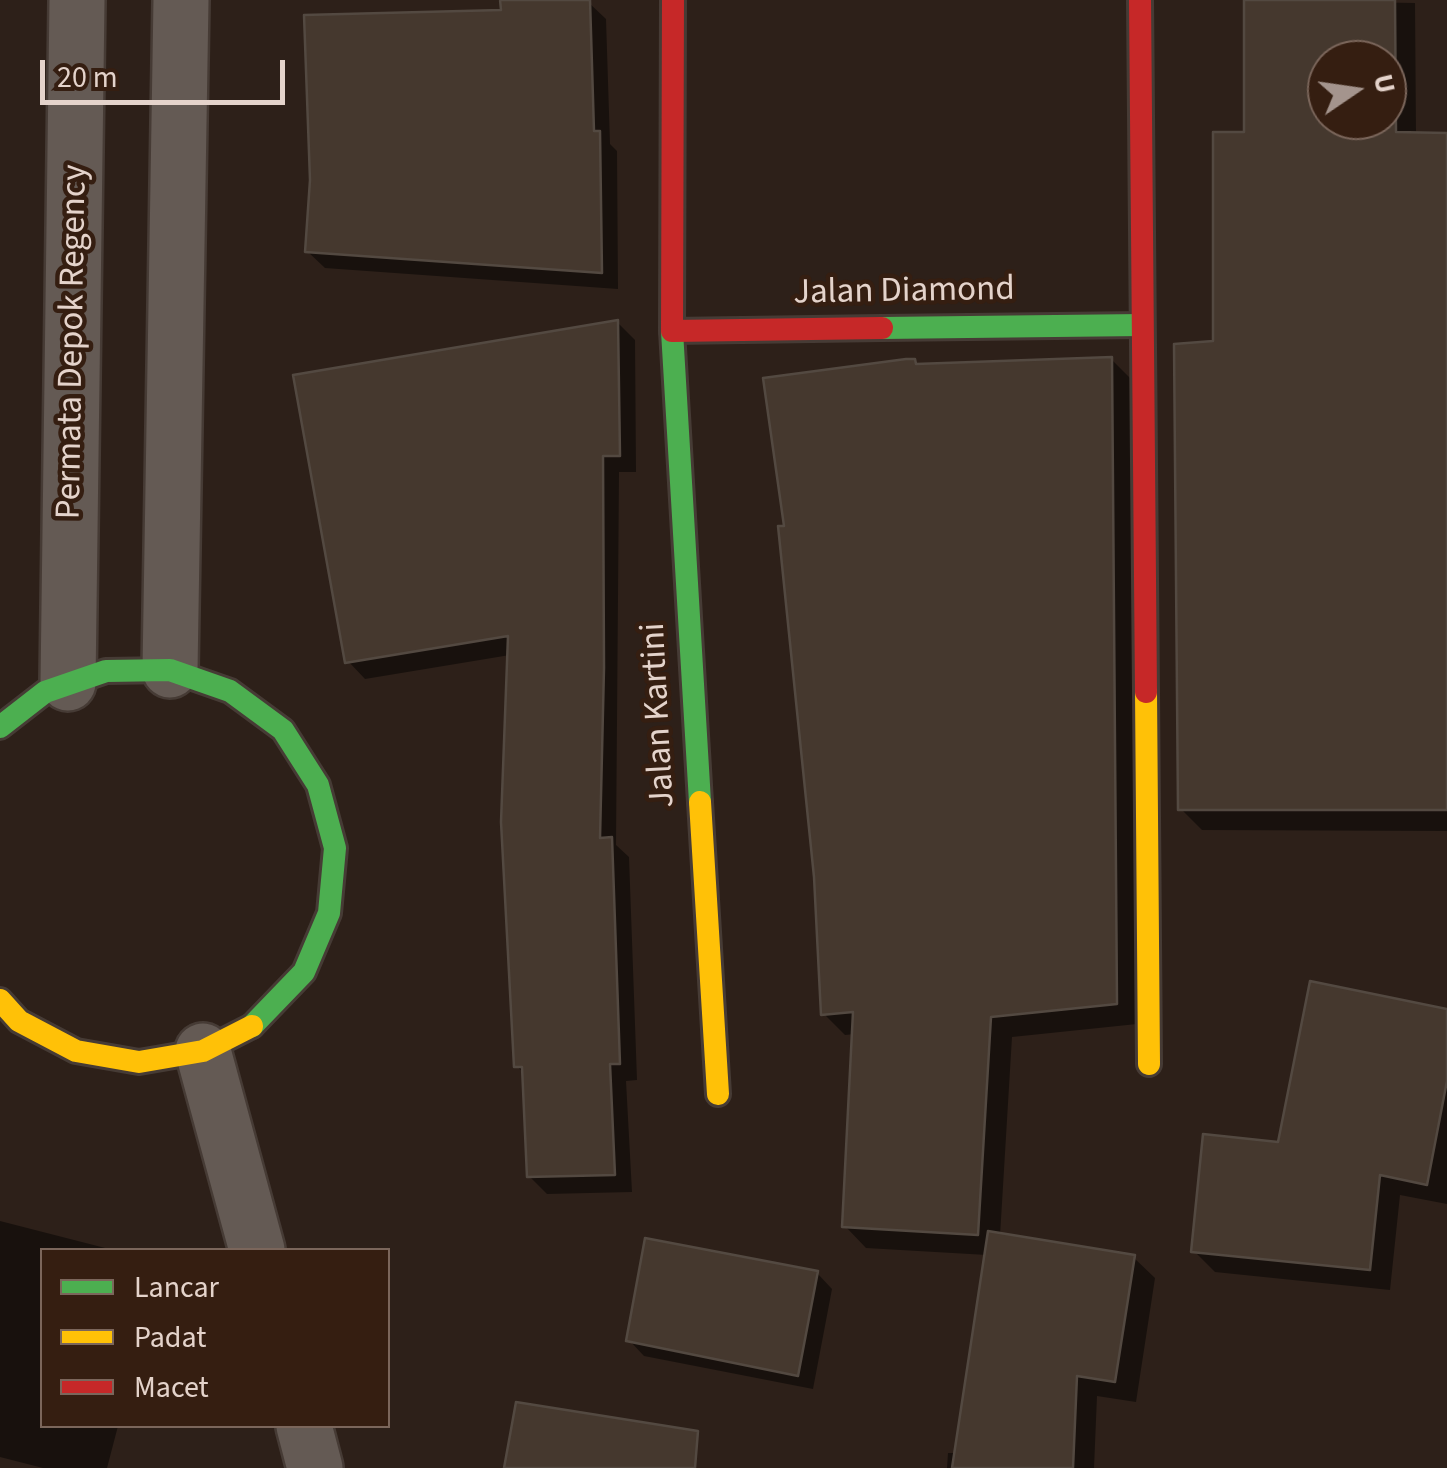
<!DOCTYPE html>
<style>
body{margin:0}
#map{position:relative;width:1447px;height:1468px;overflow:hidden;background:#2d2019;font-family:"Source Sans 3",sans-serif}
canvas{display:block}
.legend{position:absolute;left:40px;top:1248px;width:350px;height:180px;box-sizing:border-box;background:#351e11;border:2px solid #7b665b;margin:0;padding:12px 18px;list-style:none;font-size:30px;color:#e4d3cb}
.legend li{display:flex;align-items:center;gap:20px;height:50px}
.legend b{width:50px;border:2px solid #7b665b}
.north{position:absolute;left:1307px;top:40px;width:100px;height:100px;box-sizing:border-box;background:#351e11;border:2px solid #7b665b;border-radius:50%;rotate:77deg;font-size:28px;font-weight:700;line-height:40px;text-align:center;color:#e4d3cb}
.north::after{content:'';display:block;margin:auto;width:35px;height:45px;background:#a4948d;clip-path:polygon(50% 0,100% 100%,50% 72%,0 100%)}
.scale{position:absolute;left:40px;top:60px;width:245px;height:45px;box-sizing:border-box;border:5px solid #e4d3cb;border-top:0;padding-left:12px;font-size:30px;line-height:35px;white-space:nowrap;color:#e4d3cb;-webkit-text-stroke:8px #351e11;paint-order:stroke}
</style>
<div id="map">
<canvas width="1447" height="1468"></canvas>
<ul class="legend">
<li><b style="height:12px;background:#4caf50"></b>Lancar</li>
<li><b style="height:12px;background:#ffc107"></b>Padat</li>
<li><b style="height:12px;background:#c62828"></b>Macet</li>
</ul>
<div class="north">U</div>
<div class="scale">20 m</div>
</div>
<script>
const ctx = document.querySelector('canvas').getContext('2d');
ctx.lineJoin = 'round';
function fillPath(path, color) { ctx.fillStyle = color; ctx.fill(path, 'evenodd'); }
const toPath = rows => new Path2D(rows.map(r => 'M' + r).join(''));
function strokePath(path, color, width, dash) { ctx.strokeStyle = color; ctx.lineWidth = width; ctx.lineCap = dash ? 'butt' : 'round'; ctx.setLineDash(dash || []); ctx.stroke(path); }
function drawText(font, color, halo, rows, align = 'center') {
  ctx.font = font + ' "Source Sans 3",sans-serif'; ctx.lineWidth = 9; ctx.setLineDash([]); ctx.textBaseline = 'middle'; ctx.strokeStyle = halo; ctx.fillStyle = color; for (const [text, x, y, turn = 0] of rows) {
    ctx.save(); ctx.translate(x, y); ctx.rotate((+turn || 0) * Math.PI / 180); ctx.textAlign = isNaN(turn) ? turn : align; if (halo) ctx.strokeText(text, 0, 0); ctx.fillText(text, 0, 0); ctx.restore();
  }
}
fillPath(toPath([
 [1246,0,1415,3,1416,135,1447,135,1447,831,1202,830,1181,809,1215,343,1246,134],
 [1327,60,1387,60,1387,120,1327,120],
 [588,2,606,19,610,144,617,151,618,289,325,268,307,251,503,12],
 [618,323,635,340,636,472,619,472,616,845,629,857,637,1080,626,1081,632,1192,547,1194,529,1176,524,1074,517,1066,510,655,365,679,348,661],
 [1111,359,1132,380,1137,1024,1012,1037,1000,1236,1133,1257,1155,1278,1136,1402,1097,1396,1094,1468,947,1468,948,1453,957,1453,987,1255,866,1248,845,1226,855,1034,845,1035,824,1014,786,528,914,362,919,367],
 [1447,1012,1447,1204,1400,1195,1390,1290,1215,1272,1194,1251,1280,1145],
 [0,1221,113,1250,42,1250,42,1426,118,1426,107,1468,43,1468,0,1457],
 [817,1273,832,1289,813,1389,644,1356,629,1340]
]), '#0007');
const building = toPath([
 [500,0,590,0,594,131,600,131,602,273,305,252,310,180,304,15,501,10,500,0],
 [1244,0,1395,0,1396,132,1447,133,1447,810,1178,810,1174,344,1213,341,1213,132,1244,132,1244,0],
 [1327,60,1387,60,1387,120,1327,120,1327,60],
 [618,320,620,456,603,456,604,668,600,838,612,837,620,1064,610,1064,615,1175,527,1177,522,1067,514,1067,501,822,508,636,345,663,293,375,618,320],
 [1112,357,1117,1004,991,1017,978,1235,842,1227,853,1012,821,1015,814,877,778,526,784,526,763,378,906,359,915,359,916,364,1112,357],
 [1310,981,1447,1009,1447,1081,1427,1185,1380,1175,1370,1270,1191,1252,1203,1134,1278,1142,1310,981],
 [988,1231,1135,1255,1115,1382,1077,1376,1073,1468,952,1468,988,1231],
 [645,1238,818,1271,798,1376,626,1341,645,1238],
 [516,1402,698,1431,695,1468,504,1468,516,1402]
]);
fillPath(building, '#45382e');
strokePath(building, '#534941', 2.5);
const street = toPath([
 [170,670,181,0],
 [68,683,77,0],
 [203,1051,257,1250],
 [304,1426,315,1468]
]);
const fast = toPath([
 [882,328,1142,325],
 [672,331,700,802],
 [0,727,45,692,106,671,170,670,230,691,283,730,318,785,335,848,329,913,304,972,252,1026]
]);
const slow = toPath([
 [1146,692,1149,1064],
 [700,802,718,1094],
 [0,1000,19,1021,76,1051,139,1062,203,1051,252,1026]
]);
const jam = toPath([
 [673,0,672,331,882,328],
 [1140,0,1146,692]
]);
strokePath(street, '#463b35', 60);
strokePath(fast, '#463b35', 28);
strokePath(slow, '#463b35', 28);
strokePath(jam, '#463b35', 28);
strokePath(street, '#645a54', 55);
strokePath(fast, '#4caf50', 22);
strokePath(slow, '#ffc107', 22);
strokePath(jam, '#c62828', 22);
drawText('35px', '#e4d3cb', '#351e11', [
 ["Jalan Diamond",904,293,-1],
 ["Permata Depok Regency",74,342,-89],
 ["Jalan Kartini",660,715,-93]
]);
</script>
